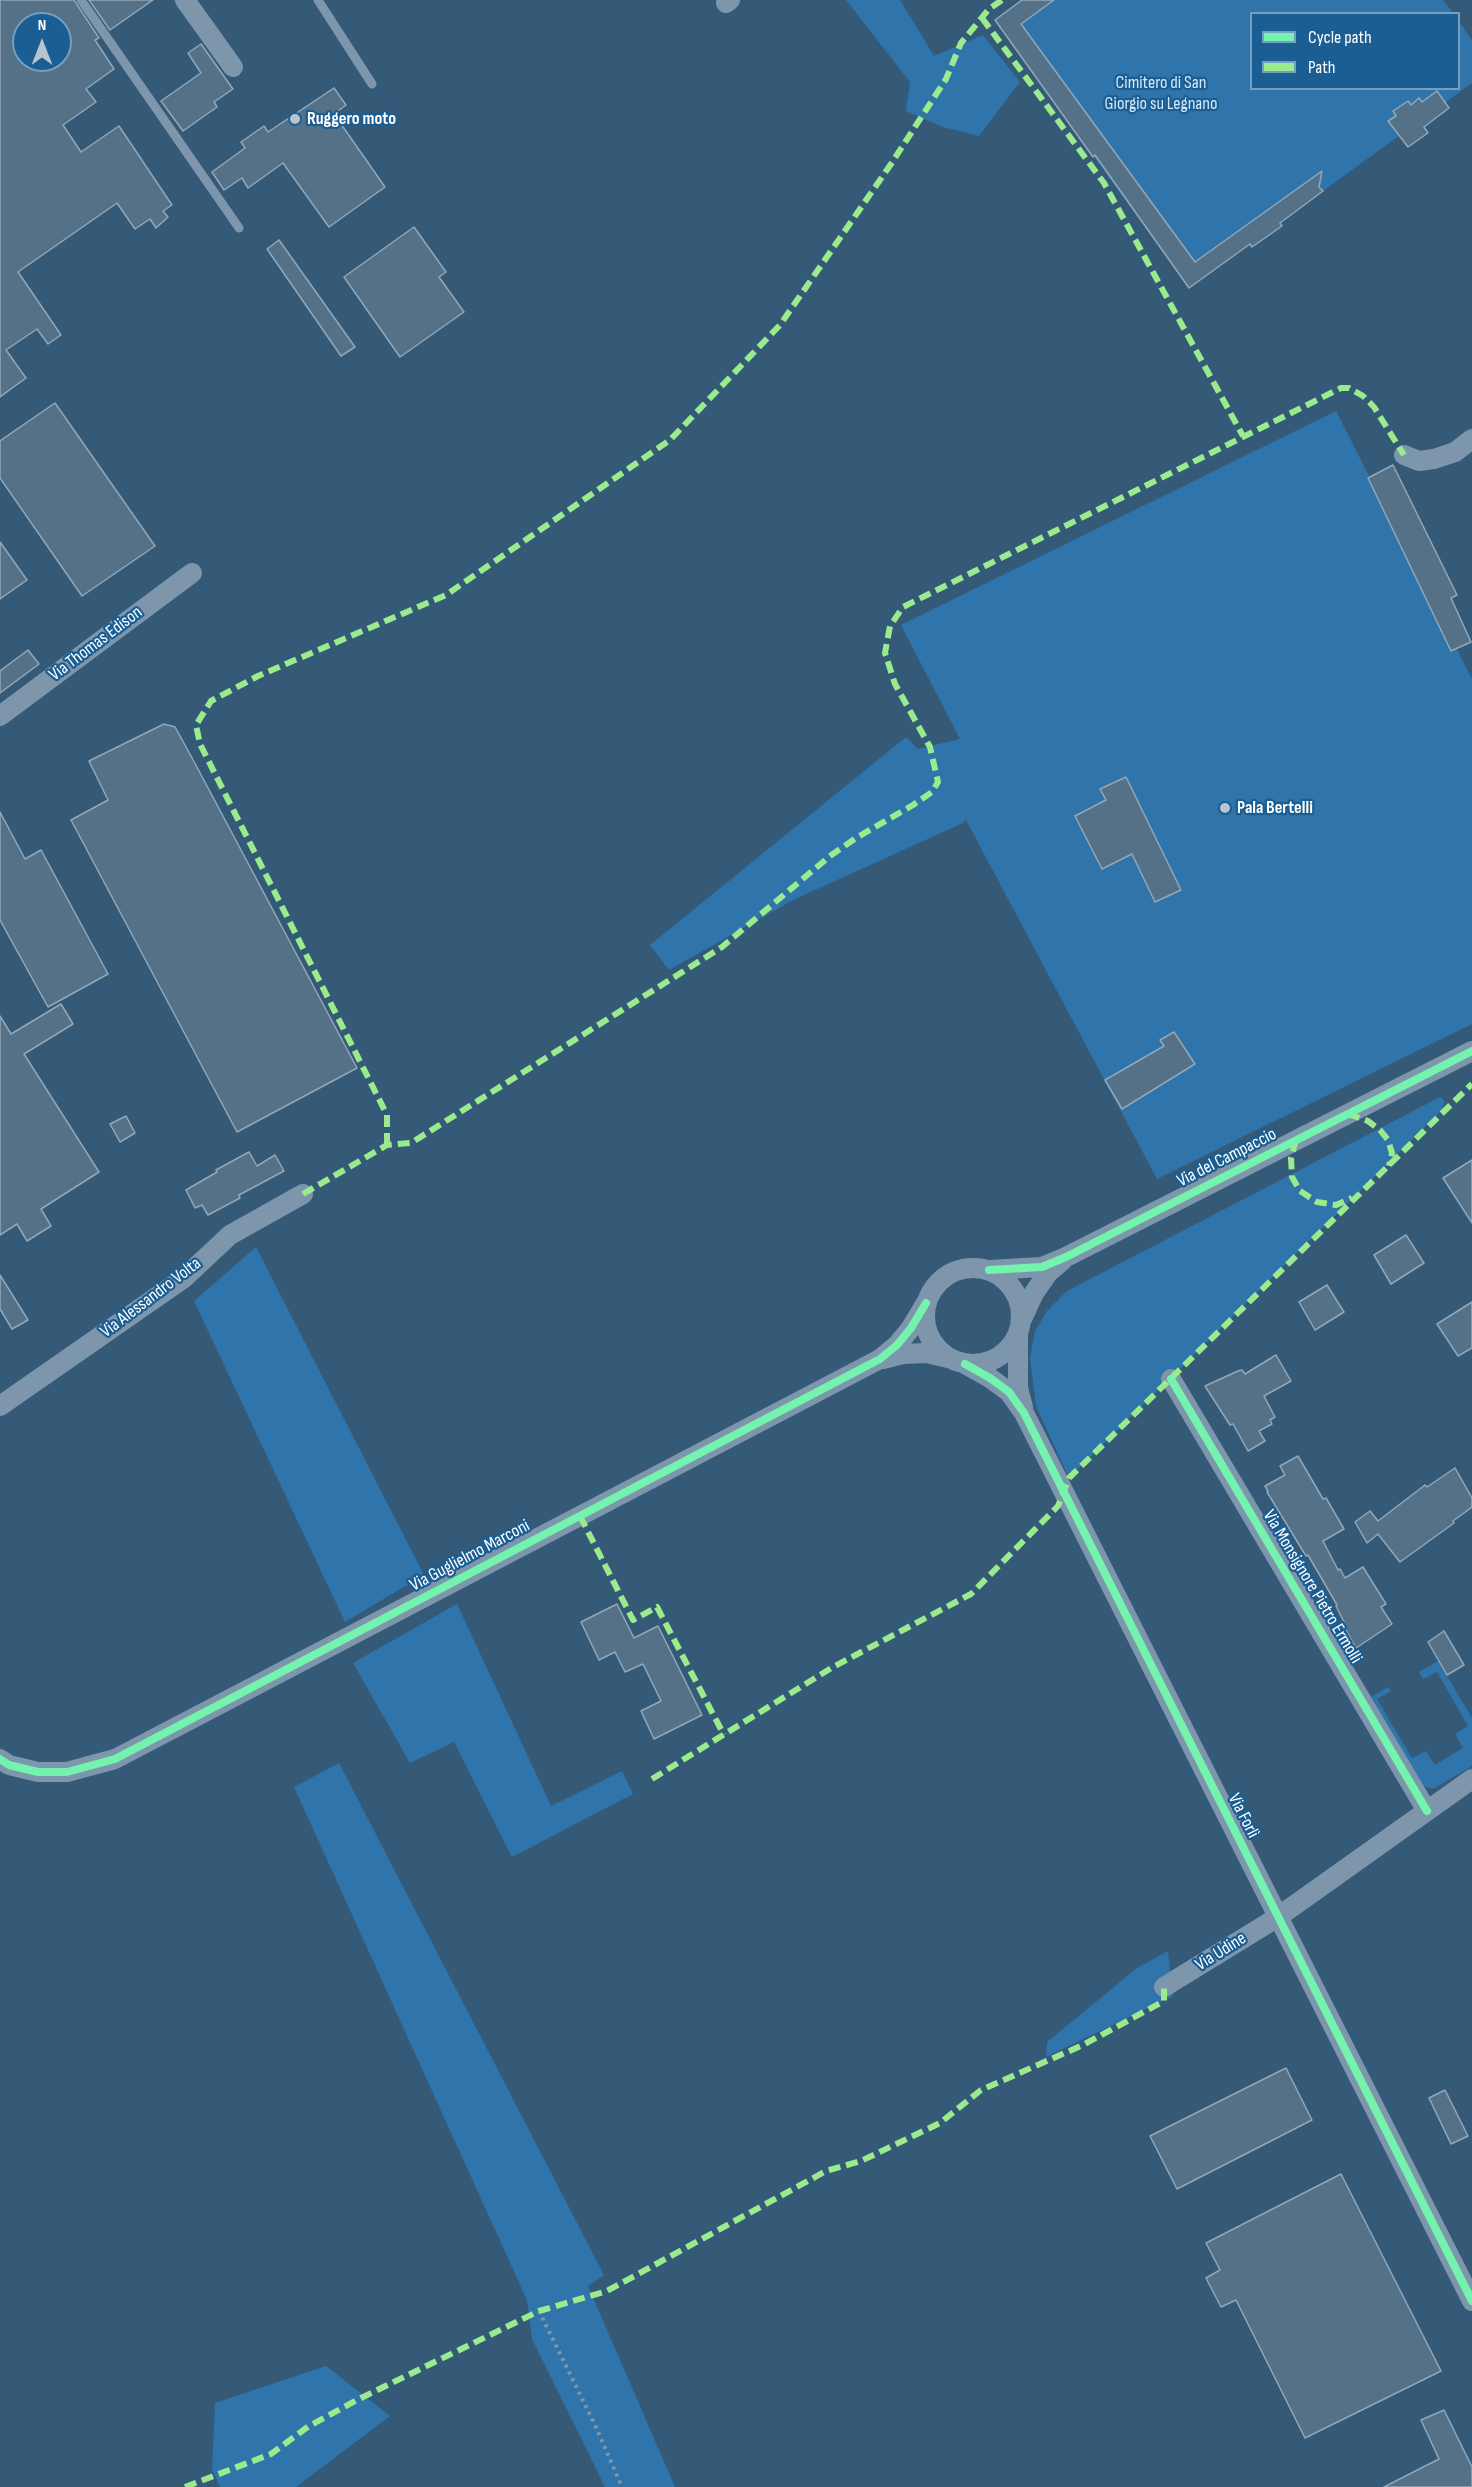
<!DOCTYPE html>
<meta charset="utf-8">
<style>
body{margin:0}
#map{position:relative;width:1472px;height:2487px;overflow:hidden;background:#355a78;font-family:"Sofia Sans Condensed",sans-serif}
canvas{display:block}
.legend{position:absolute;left:1250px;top:12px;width:210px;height:78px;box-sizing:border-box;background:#1a5e93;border:2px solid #769ebe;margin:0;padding:8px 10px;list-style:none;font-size:18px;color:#fff}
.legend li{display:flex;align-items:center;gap:12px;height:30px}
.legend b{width:30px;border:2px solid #769ebe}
.north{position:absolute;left:12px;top:12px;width:60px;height:60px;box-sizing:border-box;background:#1a5e93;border:2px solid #769ebe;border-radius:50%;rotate:0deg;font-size:16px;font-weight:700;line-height:24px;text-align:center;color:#fff}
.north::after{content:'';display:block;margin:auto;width:21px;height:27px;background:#b8c5d0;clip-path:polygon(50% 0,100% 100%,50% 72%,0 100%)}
</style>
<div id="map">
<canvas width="1472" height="2487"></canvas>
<ul class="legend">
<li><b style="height:8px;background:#73f3ae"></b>Cycle path</li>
<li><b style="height:8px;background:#9bea8d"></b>Path</li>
</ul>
<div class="north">N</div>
</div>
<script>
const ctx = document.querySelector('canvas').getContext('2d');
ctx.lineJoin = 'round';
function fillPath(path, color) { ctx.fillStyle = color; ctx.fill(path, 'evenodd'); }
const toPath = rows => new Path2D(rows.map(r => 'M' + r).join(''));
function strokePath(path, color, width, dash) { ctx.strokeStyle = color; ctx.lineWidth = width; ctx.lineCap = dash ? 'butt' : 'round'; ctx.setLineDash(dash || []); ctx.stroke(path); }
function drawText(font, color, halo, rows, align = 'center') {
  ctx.font = font + ' "Sofia Sans Condensed",sans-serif'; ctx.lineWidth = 4.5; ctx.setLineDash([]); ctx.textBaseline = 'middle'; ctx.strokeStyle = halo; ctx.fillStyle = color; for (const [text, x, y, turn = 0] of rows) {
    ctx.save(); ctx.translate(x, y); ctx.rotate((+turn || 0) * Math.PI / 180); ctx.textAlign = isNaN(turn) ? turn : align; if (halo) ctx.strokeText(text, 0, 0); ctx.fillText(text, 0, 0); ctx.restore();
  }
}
fillPath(toPath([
 [846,0,900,0,934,56,983,35,1020,82,979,136,943,127,906,111,910,82],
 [1022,0,1443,0,1453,13,1252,14,1252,88,1458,88,1459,21,1472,40,1472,83,1189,288,995,20],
 [1336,411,1472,679,1472,1024,1157,1179,966,820,971,814,963,823,793,900,669,970,650,945,906,737,918,749,960,739,901,625],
 [1440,1097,1444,1100,1443,1109,1069,1478,1036,1406,1030,1358,1035,1331,1047,1311,1067,1291],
 [256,1247,424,1575,345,1622,194,1301],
 [457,1604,551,1806,622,1771,633,1794,512,1857,454,1742,410,1763,353,1663],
 [1438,1661,1472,1718,1472,1766,1433,1789,1423,1786,1371,1697,1388,1687,1391,1691,1377,1699,1412,1758,1426,1751,1435,1765,1463,1748,1455,1734,1468,1726,1437,1672,1423,1679,1419,1672],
 [339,1763,604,2275,588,2286,675,2487,605,2487,532,2339,527,2300,294,1787],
 [1168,1951,1173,1996,1046,2057,1047,2042,1137,1968],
 [326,2366,390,2416,296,2487,220,2487,212,2470,215,2403]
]), '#2f74aa');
const building = toPath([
 [0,0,74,0,99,38,95,40,114,69,86,89,96,102,63,125,81,152,119,126,172,205,163,211,168,217,156,228,150,219,135,229,117,203,18,272,61,335,48,344,37,329,6,350,26,378,0,397,0,0],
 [24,24,60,24,60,60,24,60,24,24],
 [89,0,153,0,110,30,89,0],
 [1022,0,1054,0,1021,24,1195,262,1322,171,1319,187,1323,191,1280,223,1282,226,1252,247,1250,244,1189,288,1095,155,1093,157,995,20,1022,0],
 [201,44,233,89,214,102,217,107,183,131,161,101,201,73,188,53,201,44],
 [334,88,346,105,334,114,385,187,329,227,283,163,248,188,242,178,224,190,212,172,245,148,241,142,264,126,268,132,334,88],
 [1437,91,1449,108,1424,127,1428,133,1408,147,1388,121,1396,116,1393,111,1408,101,1411,105,1419,98,1422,102,1437,91],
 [414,227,446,272,439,277,464,312,400,357,344,277,414,227],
 [279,240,355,347,341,356,267,249,279,240],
 [55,403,155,546,82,596,0,478,0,441,55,403],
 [1393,465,1457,595,1451,598,1471,642,1451,651,1368,478,1393,465],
 [0,542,27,580,0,599,0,542],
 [28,650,39,664,0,693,0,671,28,650],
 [164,724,175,727,191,756,357,1068,237,1132,71,820,108,800,89,761,164,724],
 [1126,777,1181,890,1155,902,1132,854,1102,869,1075,816,1106,800,1100,789,1126,777],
 [0,812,25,859,41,850,108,974,48,1007,0,920,0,812],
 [61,1004,73,1024,24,1054,99,1172,41,1209,51,1226,27,1241,17,1224,0,1235,0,1016,11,1034,61,1004],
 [1174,1032,1195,1064,1122,1109,1105,1080,1164,1046,1160,1040,1174,1032],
 [126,1116,135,1133,120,1142,110,1124,126,1116],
 [249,1152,257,1166,275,1155,284,1171,239,1195,240,1198,208,1215,202,1205,195,1208,186,1190,217,1172,216,1170,249,1152],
 [1472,1160,1472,1223,1443,1178,1472,1160],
 [1406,1235,1424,1263,1391,1284,1374,1255,1406,1235],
 [0,1275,28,1320,12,1329,0,1309,0,1275],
 [1327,1285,1344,1312,1315,1330,1299,1302,1327,1285],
 [1472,1302,1472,1348,1458,1356,1437,1324,1472,1302],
 [1276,1355,1291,1381,1264,1396,1275,1417,1270,1420,1272,1424,1259,1431,1265,1441,1248,1451,1233,1424,1230,1425,1205,1386,1238,1371,1242,1370,1245,1374,1276,1355],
 [1298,1456,1323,1499,1326,1498,1344,1529,1323,1541,1338,1570,1340,1569,1345,1578,1363,1567,1386,1604,1381,1607,1392,1624,1356,1648,1342,1623,1344,1622,1336,1606,1337,1605,1308,1555,1306,1556,1267,1492,1268,1491,1265,1486,1285,1475,1280,1466,1298,1456],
 [1455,1468,1472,1498,1472,1507,1453,1521,1454,1523,1400,1562,1378,1534,1367,1543,1355,1522,1370,1511,1378,1521,1425,1485,1427,1487,1455,1468],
 [617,1604,634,1638,658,1626,702,1715,654,1739,641,1711,661,1701,643,1664,625,1672,615,1652,599,1660,581,1622,617,1604],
 [1444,1631,1464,1665,1447,1675,1428,1642,1444,1631],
 [1286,2068,1312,2120,1177,2189,1150,2136,1286,2068],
 [1445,2090,1468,2136,1451,2144,1429,2098,1445,2090],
 [1341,2174,1441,2371,1305,2438,1236,2300,1221,2307,1206,2278,1220,2270,1206,2243,1341,2174],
 [1444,2410,1472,2467,1472,2487,1384,2487,1439,2459,1421,2420,1444,2410]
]);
fillPath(building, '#547188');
strokePath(building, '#92a8b9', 1.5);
strokePath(toPath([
 [539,2311,595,2425,622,2487]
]), '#7e96ab', 4, [3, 4.5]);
strokePath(toPath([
 [81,0,239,228],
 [318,0,372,84]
]), '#7e96ab', 9);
strokePath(toPath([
 [185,0,233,67],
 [726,3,730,0],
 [1404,455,1419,461,1434,459,1455,452,1472,439],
 [0,716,192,573],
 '925 1316a48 48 0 1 1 96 0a48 48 0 1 1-96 0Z',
 [989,1270,1042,1267,1066,1257,1472,1051],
 [1022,1319,1034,1293,1048,1273,1062,1261],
 [1018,1336,1018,1388,1023,1407],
 [883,1359,903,1354,927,1353,948,1358],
 [965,1364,990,1378,1009,1392,1024,1413,1472,2301],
 [1171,1379,1427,1811],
 [0,1406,184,1278,230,1235,303,1194],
 [0,1759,9,1765,38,1772,67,1772,115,1759,880,1359,897,1345,911,1328,926,1303],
 [1164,1987,1278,1917,1472,1779]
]), '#7e96ab', 20);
strokePath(toPath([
 [982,18,1104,183,1243,436],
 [1348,1114,1368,1121,1380,1130,1388,1140,1392,1153,1389,1166],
 [1296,1140,1291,1158,1292,1177,1300,1191,1317,1202,1336,1205,1352,1198],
 [387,1145,387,1115,200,744,196,725,211,701,258,676,446,595,670,440,780,325,891,164,946,79,961,43,989,9,1002,0],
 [303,1194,387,1145,411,1143,722,947,830,856,856,838,913,805,932,792,938,782,930,747,895,684,885,653,890,626,903,607,1341,388,1349,388,1363,396,1374,407,1404,455],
 [580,1516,633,1620,657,1607,724,1735],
 [652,1779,833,1667,971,1594,1058,1506,1069,1478,1472,1084],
 [185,2487,271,2454,309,2426,359,2399,539,2311,607,2291,826,2171,861,2161,940,2123,981,2090,1083,2045,1164,2001,1164,1987]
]), '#9bea8d', 6, [12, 6]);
strokePath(toPath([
 [989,1270,1042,1267,1066,1257,1472,1051],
 [965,1364,990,1378,1009,1392,1024,1413,1472,2301],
 [1171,1379,1427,1811],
 [0,1759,9,1765,38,1772,67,1772,115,1759,880,1359,897,1345,911,1328,926,1303]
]), '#73f3ae', 8);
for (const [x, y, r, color] of [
 [295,119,6,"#b8c5d0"],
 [1225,808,6,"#b8c5d0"]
]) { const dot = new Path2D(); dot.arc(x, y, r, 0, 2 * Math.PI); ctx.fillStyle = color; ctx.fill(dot); strokePath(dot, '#1a5e93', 2); }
drawText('18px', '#d2e9fb', '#1a5e93', [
 ["Cimitero di San",1161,83],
 ["Giorgio su Legnano",1161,104]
]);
drawText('bold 18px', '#fff', '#1a5e93', [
 ["Ruggero moto",307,119],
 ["Pala Bertelli",1237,808]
], 'left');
drawText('18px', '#fff', '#1a5e93', [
 ["Via Thomas Edison",96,644,-37],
 ["Via del Campaccio",1227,1158,-27],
 ["Via Alessandro Volta",151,1298,-37],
 ["Via Guglielmo Marconi",470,1556,-28],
 ["Via Monsignore Pietro Ermolli",1312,1587,59],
 ["Via Forlì",1243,1816,63],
 ["Via Udine",1221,1952,-32]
]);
</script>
